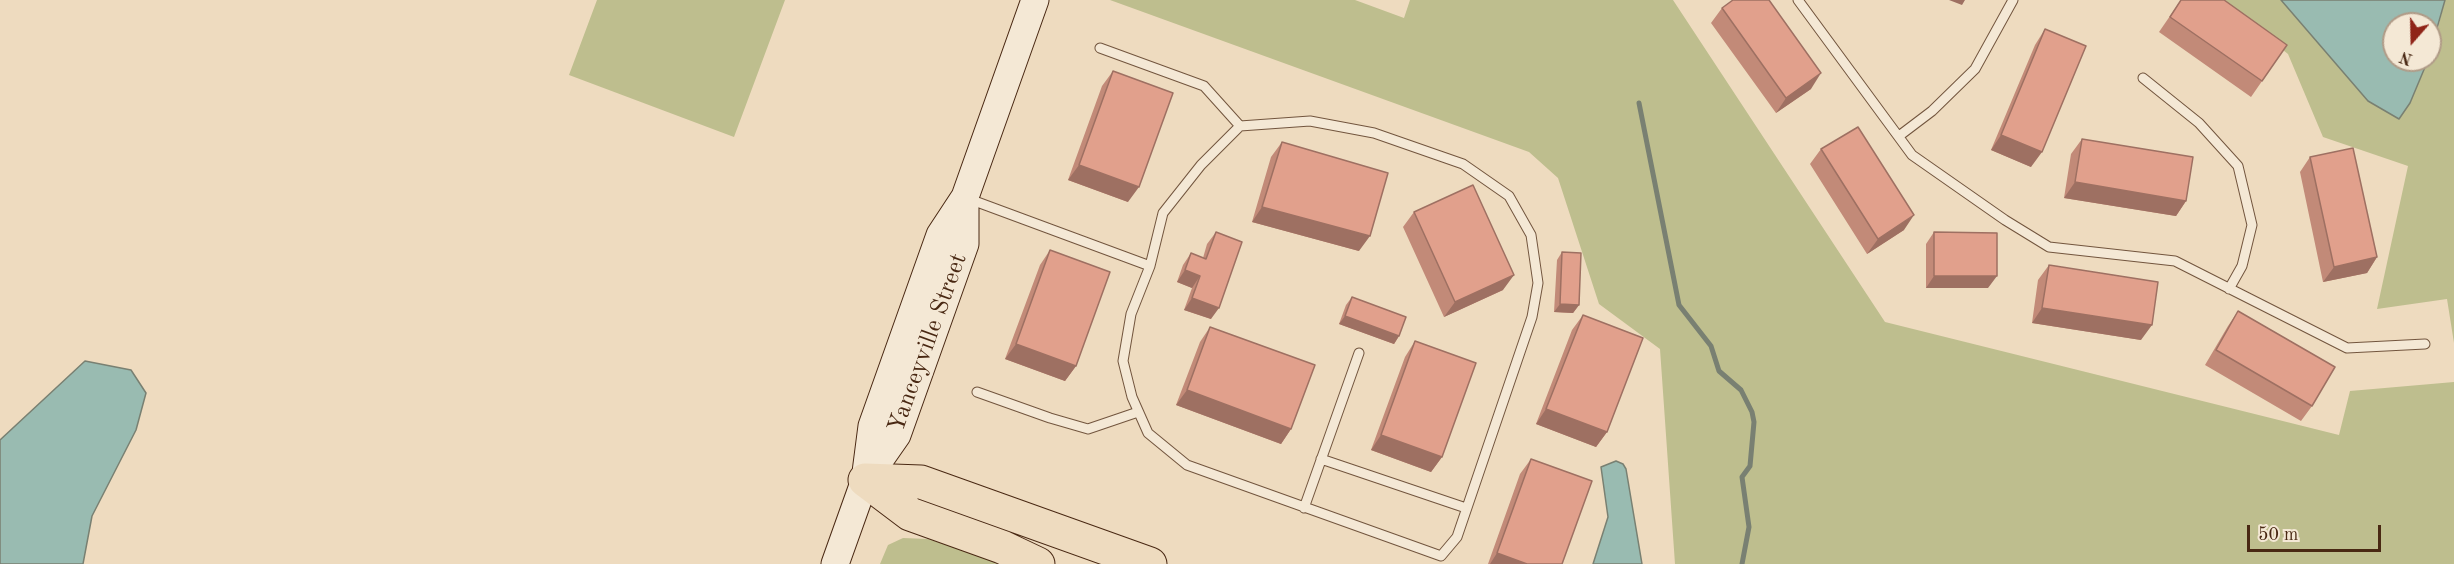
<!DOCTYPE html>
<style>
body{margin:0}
#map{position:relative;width:2454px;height:564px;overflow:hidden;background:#eedbbf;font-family:"Old Standard TT",serif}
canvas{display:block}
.north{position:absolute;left:2382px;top:12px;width:60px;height:60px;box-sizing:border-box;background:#f4e8d5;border:2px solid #b09b87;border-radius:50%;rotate:200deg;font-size:16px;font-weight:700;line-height:24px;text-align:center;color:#492813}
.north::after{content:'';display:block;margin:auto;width:21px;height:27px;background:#8f2418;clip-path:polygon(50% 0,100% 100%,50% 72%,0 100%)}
.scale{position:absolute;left:2247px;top:525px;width:134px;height:27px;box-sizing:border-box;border:3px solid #492813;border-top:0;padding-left:8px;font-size:18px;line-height:21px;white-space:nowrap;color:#492813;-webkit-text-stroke:4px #f4e8d5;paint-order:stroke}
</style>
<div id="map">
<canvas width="2454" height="564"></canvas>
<div class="north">N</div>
<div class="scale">50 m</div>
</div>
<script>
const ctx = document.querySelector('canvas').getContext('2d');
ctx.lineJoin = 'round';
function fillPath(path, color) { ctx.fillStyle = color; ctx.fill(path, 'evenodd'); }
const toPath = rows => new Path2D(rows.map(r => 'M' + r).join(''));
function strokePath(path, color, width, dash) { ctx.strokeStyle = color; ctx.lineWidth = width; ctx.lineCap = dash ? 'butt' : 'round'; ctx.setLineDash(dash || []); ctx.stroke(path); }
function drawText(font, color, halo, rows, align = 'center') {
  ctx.font = font + ' "Old Standard TT",serif'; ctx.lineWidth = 6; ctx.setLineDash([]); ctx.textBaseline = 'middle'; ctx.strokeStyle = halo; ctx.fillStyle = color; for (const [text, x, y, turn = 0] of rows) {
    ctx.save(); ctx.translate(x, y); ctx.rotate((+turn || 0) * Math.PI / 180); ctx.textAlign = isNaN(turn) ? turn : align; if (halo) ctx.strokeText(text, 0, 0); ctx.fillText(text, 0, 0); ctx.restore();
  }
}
fillPath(toPath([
 [597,0,785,0,734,137,569,75],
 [1110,0,1355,0,1404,18,1410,0,1673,0,1885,322,2339,435,2350,391,2454,382,2454,564,1675,564,1660,349,1599,304,1558,178,1529,152],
 [2220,0,2281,0,2368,101,2410,103,2428,60,2430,60,2445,0,2454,0,2454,343,2447,299,2377,309,2408,166,2323,137,2288,54],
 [903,538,928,539,1005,564,880,564,888,545]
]), '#bebe8e');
const water = toPath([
 [2281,0,2445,0,2430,53,2430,24,2394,24,2394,60,2428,60,2410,103,2399,119,2368,101,2281,0],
 [85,361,131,370,146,393,136,430,92,516,83,564,0,564,0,440,85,361],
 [1616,461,1623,464,1626,469,1642,564,1593,564,1608,517,1601,467,1616,461]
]);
fillPath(water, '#99bbb1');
strokePath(water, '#798072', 1.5);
strokePath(toPath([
 [1639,103,1679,305,1711,346,1719,371,1741,390,1752,412,1754,422,1750,466,1742,477,1749,527,1742,564]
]), '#798072', 5);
const service = toPath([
 [1798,0,1912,155,2005,220,2049,247,2175,261,2347,348,2425,344],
 [1100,48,1204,86,1240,126],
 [2143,78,2199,123,2238,166,2252,225,2242,266,2229,289],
 [1310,121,1374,133,1463,164,1509,196,1531,235,1538,283,1532,317,1457,537,1441,556,1187,465,1148,433,1132,397,1123,361,1131,314,1150,266,1163,213,1201,165,1240,126,1310,121],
 [1899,136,1932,111,1975,69,2013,0],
 [969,199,1150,266],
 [977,392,1050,418,1088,429,1138,412],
 [1321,459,1466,508],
 [1304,508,1359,353]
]);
const secondary = toPath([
 [867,478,897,435,965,244,965,197],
 [835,564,865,480,872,426,940,235,965,197,1035,0]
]);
const motorway = toPath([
 [865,480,921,482,1150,564],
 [865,480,910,514,1002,547,1038,564]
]);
strokePath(service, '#72553e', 11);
strokePath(secondary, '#492813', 29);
strokePath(motorway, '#492813', 35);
strokePath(service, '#f4e8d5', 9);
strokePath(secondary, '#f4e8d5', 27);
strokePath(motorway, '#eedbbf', 33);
fillPath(toPath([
 [2181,0,2287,45,2251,97,2159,32],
 [1722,8,1811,89,1776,113,1711,23],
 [2045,29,2031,167,1991,150,2035,45],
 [1113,71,1128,202,1068,180,1102,86],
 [2082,139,2186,201,2176,216,2064,198,2071,154],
 [1282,142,1359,251,1252,222,1271,157],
 [1821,149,1904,230,1867,254,1810,164],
 [2310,157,2377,257,2367,273,2323,282,2300,172],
 [1414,212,1503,290,1444,317,1403,227],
 [1216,232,1211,319,1184,310,1192,288,1177,282,1183,265,1191,253,1203,258,1207,244],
 [1934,232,1988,288,1926,288,1926,244],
 [1050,250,1076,366,1065,381,1005,359,1040,265],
 [1562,252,1579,305,1573,313,1554,312,1557,260],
 [2049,265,2141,340,2032,323,2038,280],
 [1352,297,1399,336,1394,344,1339,324,1346,305],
 [2238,311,2312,406,2301,421,2205,365,2228,326],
 [1583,315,1607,432,1596,447,1536,424,1572,330],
 [1210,327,1291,429,1281,444,1176,405,1200,342],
 [1415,341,1442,457,1431,472,1371,450,1405,357],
 [1531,459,1562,564,1488,564,1520,474]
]), '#c28a78');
fillPath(toPath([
 [1949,0,1965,0,1962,5],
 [1821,73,1811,89,1776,113,1786,98],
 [2001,135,2042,152,2031,167,1991,150],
 [1079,165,1139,187,1128,202,1068,180],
 [2075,182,2186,201,2176,216,2064,198],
 [1262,207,1370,236,1359,251,1252,222],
 [1914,215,1904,230,1867,254,1878,239],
 [2377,257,2367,273,2323,282,2334,267],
 [1185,270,1200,276,1192,288,1177,282],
 [1514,275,1503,290,1444,317,1455,302],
 [1934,276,1997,276,1988,288,1926,288],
 [1192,298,1219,308,1211,319,1184,310],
 [1560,304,1579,305,1573,313,1554,312],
 [2042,308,2152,325,2141,340,2032,323],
 [1345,316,1399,336,1394,344,1339,324],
 [1016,344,1076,366,1065,381,1005,359],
 [1187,390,1291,429,1281,444,1176,405],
 [1546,409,1607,432,1596,447,1536,424],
 [1381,435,1442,457,1431,472,1371,450],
 [1497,553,1527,564,1490,564]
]), '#9e7062');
const building = toPath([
 [1733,0,1769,0,1821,73,1786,98,1722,8,1733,0],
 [2181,0,2224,0,2287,45,2262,81,2170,17,2181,0],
 [2045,29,2086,46,2042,152,2001,135,2045,29],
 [1113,71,1173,93,1139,187,1079,165,1113,71],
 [1858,127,1914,215,1878,239,1821,149,1858,127],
 [2082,139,2193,157,2186,201,2075,182,2082,139],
 [1282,142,1388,173,1370,236,1262,207,1282,142],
 [2353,148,2377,257,2334,267,2310,157,2353,148],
 [1473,185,1514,275,1455,302,1414,212,1473,185],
 [1216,232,1242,242,1219,308,1192,298,1200,276,1185,270,1191,253,1206,259,1216,232],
 [1934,232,1997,233,1997,276,1934,276,1934,232],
 [1050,250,1110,272,1076,366,1016,344,1050,250],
 [1562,252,1581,253,1579,305,1560,304,1562,252],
 [2049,265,2158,282,2152,325,2042,308,2049,265],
 [1352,297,1406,317,1399,336,1345,316,1352,297],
 [2238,311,2335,367,2312,406,2216,350,2238,311],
 [1583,315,1643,338,1607,432,1546,409,1583,315],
 [1210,327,1315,365,1291,429,1187,390,1210,327],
 [1415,341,1476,363,1442,457,1381,435,1415,341],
 [1531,459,1592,481,1562,564,1527,564,1497,553,1531,459]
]);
fillPath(building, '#e1a08c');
strokePath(building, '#9e7062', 1.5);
drawText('24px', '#492813', '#f4e8d5', [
 ["Yanceyville Street",928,343,-70]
]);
</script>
